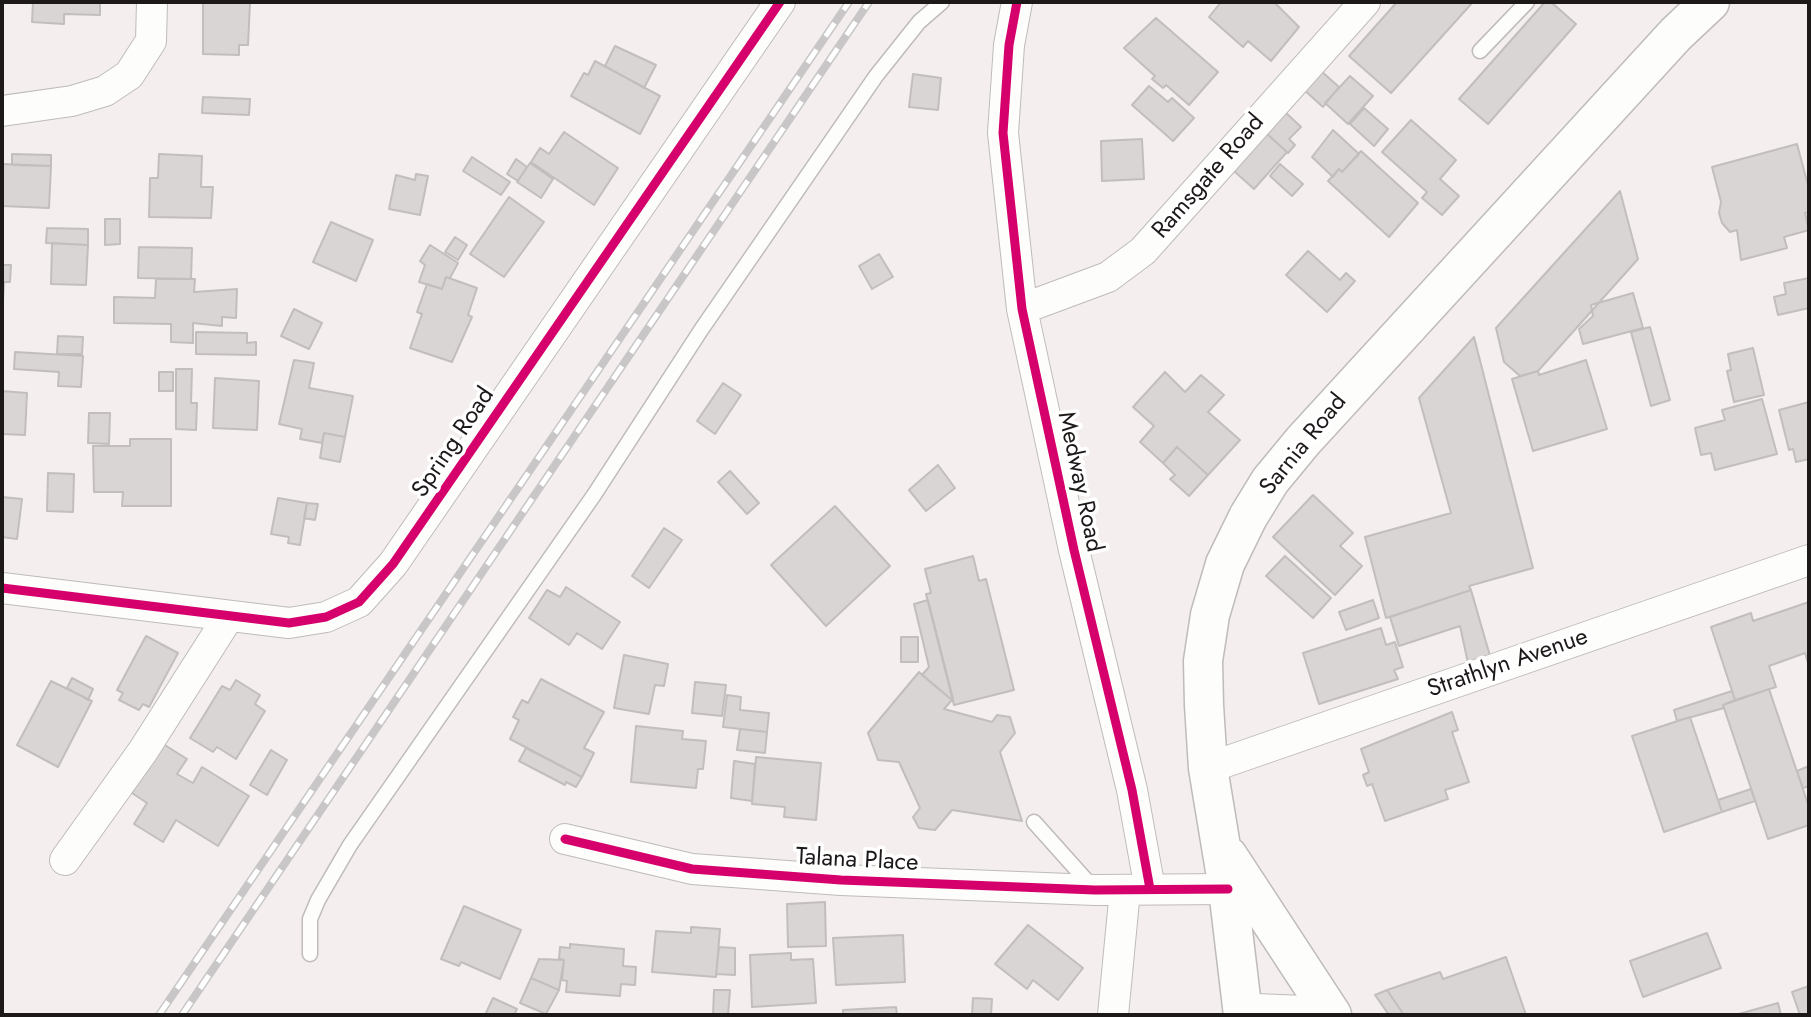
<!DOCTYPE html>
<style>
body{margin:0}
#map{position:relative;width:1811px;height:1017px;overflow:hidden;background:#f4efee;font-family:Jost,sans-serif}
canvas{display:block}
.frame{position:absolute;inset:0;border:4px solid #1c1918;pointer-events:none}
</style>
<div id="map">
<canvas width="1811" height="1017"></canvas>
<div class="frame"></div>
</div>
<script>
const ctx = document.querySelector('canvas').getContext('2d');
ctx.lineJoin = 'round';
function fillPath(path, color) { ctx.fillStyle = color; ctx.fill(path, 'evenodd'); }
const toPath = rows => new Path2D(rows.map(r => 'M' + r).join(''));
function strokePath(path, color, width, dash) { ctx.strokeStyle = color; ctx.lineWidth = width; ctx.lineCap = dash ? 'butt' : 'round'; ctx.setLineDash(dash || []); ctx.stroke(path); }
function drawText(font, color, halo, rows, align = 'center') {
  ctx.font = font + ' Jost,sans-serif'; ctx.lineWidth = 7; ctx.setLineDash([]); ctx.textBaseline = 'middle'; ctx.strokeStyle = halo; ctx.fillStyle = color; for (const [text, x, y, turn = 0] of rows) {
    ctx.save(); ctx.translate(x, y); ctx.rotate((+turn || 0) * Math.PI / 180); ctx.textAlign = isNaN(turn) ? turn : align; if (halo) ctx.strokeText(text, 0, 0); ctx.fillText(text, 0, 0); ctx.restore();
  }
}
const building = toPath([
 [33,2,100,2,100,15,64,14,64,24,32,22,33,2],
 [203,2,254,2,250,3,248,45,239,45,239,55,203,54,203,2],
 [1221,2,1274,2,1299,27,1271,61,1248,41,1243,47,1209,17,1221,2],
 [1397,2,1473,2,1391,93,1349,56,1397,2],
 [1545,2,1551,2,1576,24,1488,124,1459,99,1545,2],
 [1156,18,1218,72,1189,105,1166,85,1163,88,1152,79,1155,76,1124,48,1156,18],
 [615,46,656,65,644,88,605,66,615,46],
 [595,61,660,96,640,134,571,96,584,73,588,75,595,61],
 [1320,70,1339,87,1323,107,1303,89,1320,70],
 [913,74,941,78,938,110,909,107,913,74],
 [1350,76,1373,96,1348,124,1325,103,1350,76],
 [1149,86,1168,102,1172,98,1194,118,1173,141,1132,105,1149,86],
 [203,97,250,99,249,115,202,113,203,97],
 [1364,108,1388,129,1374,146,1350,124,1364,108],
 [1284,111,1301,127,1289,139,1295,145,1288,153,1265,132,1284,111],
 [1411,120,1456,160,1440,179,1459,196,1442,215,1422,198,1427,192,1382,152,1411,120],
 [1333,130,1359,154,1342,172,1339,169,1333,177,1312,157,1333,130],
 [564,132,618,168,594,205,531,162,540,148,549,154,564,132],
 [1267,134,1287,152,1254,189,1234,171,1267,134],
 [1142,139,1144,179,1102,181,1101,141,1142,139],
 [1797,144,1809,189,1809,212,1805,213,1809,230,1784,237,1787,248,1741,260,1737,230,1730,232,1722,223,1719,213,1721,202,1712,167,1797,144],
 [1361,151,1418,203,1389,237,1328,181,1339,169,1342,172,1361,151],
 [12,154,51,155,51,166,12,165,12,154],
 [159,154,202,156,201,187,213,187,211,218,149,217,150,178,158,178,159,154],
 [472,157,510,182,501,195,463,171,472,157],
 [516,159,527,167,518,181,507,174,516,159],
 [530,163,553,179,541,198,517,182,530,163],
 [2,164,51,166,49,208,2,206,2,164],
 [1280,164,1303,184,1292,196,1270,176,1280,164],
 [416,174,428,176,420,215,389,209,396,175,415,180,416,174],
 [1620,191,1638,259,1538,371,1520,376,1504,362,1496,328,1620,191],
 [509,197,544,222,504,277,470,254,509,197],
 [105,219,120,219,120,244,105,245,105,219],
 [331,222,373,240,356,281,313,262,331,222],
 [47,228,88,229,88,245,46,243,47,228],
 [455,237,467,245,458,260,445,252,455,237],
 [52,243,88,245,86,285,51,284,52,243],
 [430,245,458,263,450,278,446,277,442,289,419,282,425,265,420,261,430,245],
 [139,247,192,248,191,279,138,278,139,247],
 [1308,251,1340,280,1346,273,1355,281,1327,312,1286,275,1308,251],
 [879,254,893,277,872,289,859,266,879,254],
 [2,265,11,265,10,282,4,282,2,318,2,265],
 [446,277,477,288,468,315,472,317,452,362,410,348,422,314,417,312,427,284,442,289,446,277],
 [1809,278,1809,308,1778,315,1774,297,1786,294,1784,283,1809,278],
 [156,279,195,279,194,292,237,289,236,318,222,317,222,326,193,323,193,343,171,342,171,324,114,323,114,297,155,298,156,279],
 [1633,293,1643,328,1583,344,1579,329,1593,316,1591,305,1633,293],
 [294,309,322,323,309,349,281,336,294,309],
 [1650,327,1670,400,1651,406,1631,332,1650,327],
 [196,332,247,333,247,343,256,342,256,355,196,354,196,332],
 [58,336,83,337,82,354,57,354,58,336],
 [1474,337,1533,568,1469,586,1471,590,1386,618,1365,537,1451,513,1419,398,1474,337],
 [1753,348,1764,395,1734,402,1727,371,1731,370,1728,354,1753,348],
 [15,352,83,356,81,387,58,386,59,372,14,369,15,352],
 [294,360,314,363,309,388,353,396,345,437,324,433,322,443,300,439,302,429,279,424,294,360],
 [1586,360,1607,429,1533,451,1512,379,1538,371,1539,375,1586,360],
 [176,369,192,369,191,403,197,403,196,430,176,429,176,369],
 [159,372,173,372,173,391,159,391,159,372],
 [1165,372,1185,392,1201,375,1224,395,1208,412,1240,440,1208,475,1177,447,1163,463,1140,442,1154,426,1133,407,1165,372],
 [215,378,259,381,257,430,213,428,215,378],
 [723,383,741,395,715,434,697,421,723,383],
 [2,391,27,393,25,435,2,434,2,391],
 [1762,399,1777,454,1715,470,1711,453,1701,455,1695,428,1725,420,1722,410,1762,399],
 [1809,402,1809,459,1796,462,1793,449,1789,450,1779,410,1809,402],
 [89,413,110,413,109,444,88,443,89,413],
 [324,433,345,437,340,462,320,458,324,433],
 [130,439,171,439,171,506,122,506,123,492,94,492,93,446,130,446,130,439],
 [1177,447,1208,475,1189,496,1170,479,1175,475,1163,463,1177,447],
 [938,465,955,488,926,511,909,490,938,465],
 [730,471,759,503,747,514,718,482,730,471],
 [48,473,74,474,73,512,47,511,48,473],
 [1313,495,1353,533,1340,546,1362,566,1335,595,1273,537,1313,495],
 [2,497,22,499,17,539,2,537,2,497],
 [278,498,307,503,300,545,288,543,289,537,271,534,278,498],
 [307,503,318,504,315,520,304,518,307,503],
 [835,506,890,566,826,626,771,565,835,506],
 [664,528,682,540,649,588,632,576,664,528],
 [973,556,979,581,986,579,1014,690,954,705,926,594,931,593,925,569,973,556],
 [1285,556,1331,598,1313,618,1266,576,1285,556],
 [566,587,620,622,602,649,577,633,569,645,529,618,547,590,560,597,566,587],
 [1471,590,1490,656,1468,663,1460,626,1399,646,1390,617,1471,590],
 [928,600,953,699,952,700,922,675,929,667,914,604,928,600],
 [1373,600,1379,618,1346,630,1339,612,1373,600],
 [1809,602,1809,666,1805,653,1769,666,1776,687,1735,700,1711,627,1751,613,1753,621,1809,602],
 [1381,628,1386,645,1395,642,1403,667,1394,670,1398,679,1319,704,1303,653,1381,628],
 [146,636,178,653,149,707,143,704,139,710,119,700,123,693,117,690,146,636],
 [901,637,918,637,918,662,901,662,901,637],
 [624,655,668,664,664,686,655,685,649,714,614,708,624,655],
 [919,672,952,700,944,709,992,722,997,715,1010,717,1015,733,1000,752,1022,821,952,810,935,830,919,828,913,817,920,808,899,762,878,760,868,733,919,672],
 [72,678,93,689,88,700,67,688,72,678],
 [541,679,604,712,584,748,594,753,582,777,510,739,519,720,513,717,522,700,528,703,541,679],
 [236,680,260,695,255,704,265,711,236,759,217,747,213,752,190,738,222,686,230,690,236,680],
 [51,681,92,701,58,767,17,745,51,681],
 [695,682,726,685,722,716,692,713,695,682],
 [1769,689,1809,807,1809,825,1768,839,1723,705,1769,689],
 [1732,691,1735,700,1723,705,1724,708,1677,721,1674,710,1732,691],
 [727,695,741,697,740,710,769,713,767,732,723,727,727,695],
 [1452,712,1458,730,1452,732,1469,782,1445,790,1448,799,1385,821,1372,784,1367,786,1363,775,1369,772,1361,749,1452,712],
 [1690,717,1722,812,1664,832,1632,736,1690,717],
 [636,726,683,731,682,739,706,741,703,769,698,769,696,788,631,782,636,726],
 [740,729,767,732,765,753,737,750,740,729],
 [160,742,187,759,177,774,193,783,202,767,249,796,218,846,176,820,163,842,134,824,147,803,132,793,160,742],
 [526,748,582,777,576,787,566,782,565,785,519,761,526,748],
 [271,750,287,760,267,795,250,785,271,750],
 [756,757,821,763,816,820,784,817,785,807,752,804,756,757],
 [734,761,755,764,752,801,731,798,734,761],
 [1809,766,1809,786,1803,788,1797,771,1809,766],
 [1751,789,1755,801,1722,812,1718,800,1751,789],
 [825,902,826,946,788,947,787,904,825,902],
 [464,906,521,930,500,979,461,962,459,966,441,959,464,906],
 [1028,925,1083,968,1058,1000,1033,980,1027,989,995,964,1028,925],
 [691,927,720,929,716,977,652,972,656,931,691,933,691,927],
 [1707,933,1721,968,1643,997,1630,961,1707,933],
 [903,935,905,982,836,985,833,938,903,935],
 [570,944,624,949,623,966,636,967,635,985,621,984,620,996,566,992,567,981,562,980,564,960,559,959,560,947,570,948,570,944],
 [719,947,735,948,735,975,716,974,719,947],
 [791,953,791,960,813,959,816,1003,752,1007,750,955,791,953],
 [1506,957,1526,1015,1404,1015,1387,990,1440,972,1443,979,1506,957],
 [539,959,564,960,559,990,531,978,539,959],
 [531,978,559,990,546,1014,520,1003,531,978],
 [1809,986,1809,1015,1800,1015,1792,992,1809,986],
 [714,990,730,990,728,1015,713,1015,714,990],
 [1387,990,1404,1015,1389,1015,1375,995,1387,990],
 [493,998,517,1009,514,1015,485,1015,493,998],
 [973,998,992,999,991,1015,972,1014,973,998],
 [1778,1003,1781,1015,1735,1015,1778,1003],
 [896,1007,897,1015,843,1015,843,1010,896,1007]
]);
fillPath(building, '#d9d5d4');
strokePath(building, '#c1bebd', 2);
const service = toPath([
 [1480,51,1527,2],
 [1034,822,1094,889],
 [310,954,310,919,318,900,350,845,594,495,701,330,876,76,919,22,942,2]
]);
const minor = toPath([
 [1017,2,1009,45,1003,133,1022,309,1074,550,1132,790,1150,889],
 [2,111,72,101,105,91,129,75,151,41,152,2],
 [1022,309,1108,277,1143,251,1365,2],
 [2,588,289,623,326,617,359,602,393,564,780,2],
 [1208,768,1809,560],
 [565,839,692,869,841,880,1095,890,1228,889],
 [65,860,143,751,229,616],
 [1113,1015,1125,890]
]);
const tertiary = toPath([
 [1243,1012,1316,1015]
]);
const secondary = toPath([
 [1228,856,1332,1015],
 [1243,1015,1228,889,1208,768,1204,705,1203,661,1210,615,1225,564,1248,517,1270,481,1303,441,1676,34,1710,2]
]);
strokePath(service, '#bfbbba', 17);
strokePath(minor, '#bfbbba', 32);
strokePath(tertiary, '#bfbbba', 39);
strokePath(secondary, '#bfbbba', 41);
strokePath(service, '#fdfdfc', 14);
strokePath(minor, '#fdfdfc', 30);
strokePath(tertiary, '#fdfdfc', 37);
strokePath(secondary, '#fdfdfc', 38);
const rail = toPath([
 [159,1015,849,2],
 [182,1015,869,2]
]);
strokePath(rail, '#c8c6c6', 8);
strokePath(rail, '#fff', 5, [16]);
strokePath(toPath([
 [1017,2,1009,45,1003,133,1022,309,1074,550,1132,790,1150,889],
 [2,588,289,623,326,617,359,602,393,564,780,2],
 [565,839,692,869,841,880,1095,890,1228,889]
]), '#d6006c', 9);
drawText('24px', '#1c1918', '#fff', [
 ["Ramsgate Road",1209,177,-49],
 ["Spring Road",454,443,-56],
 ["Sarnia Road",1304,445,-51],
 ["Medway Road",1079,482,78],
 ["Strathlyn Avenue",1508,664,-19],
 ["Talana Place",857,861,3]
]);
</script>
